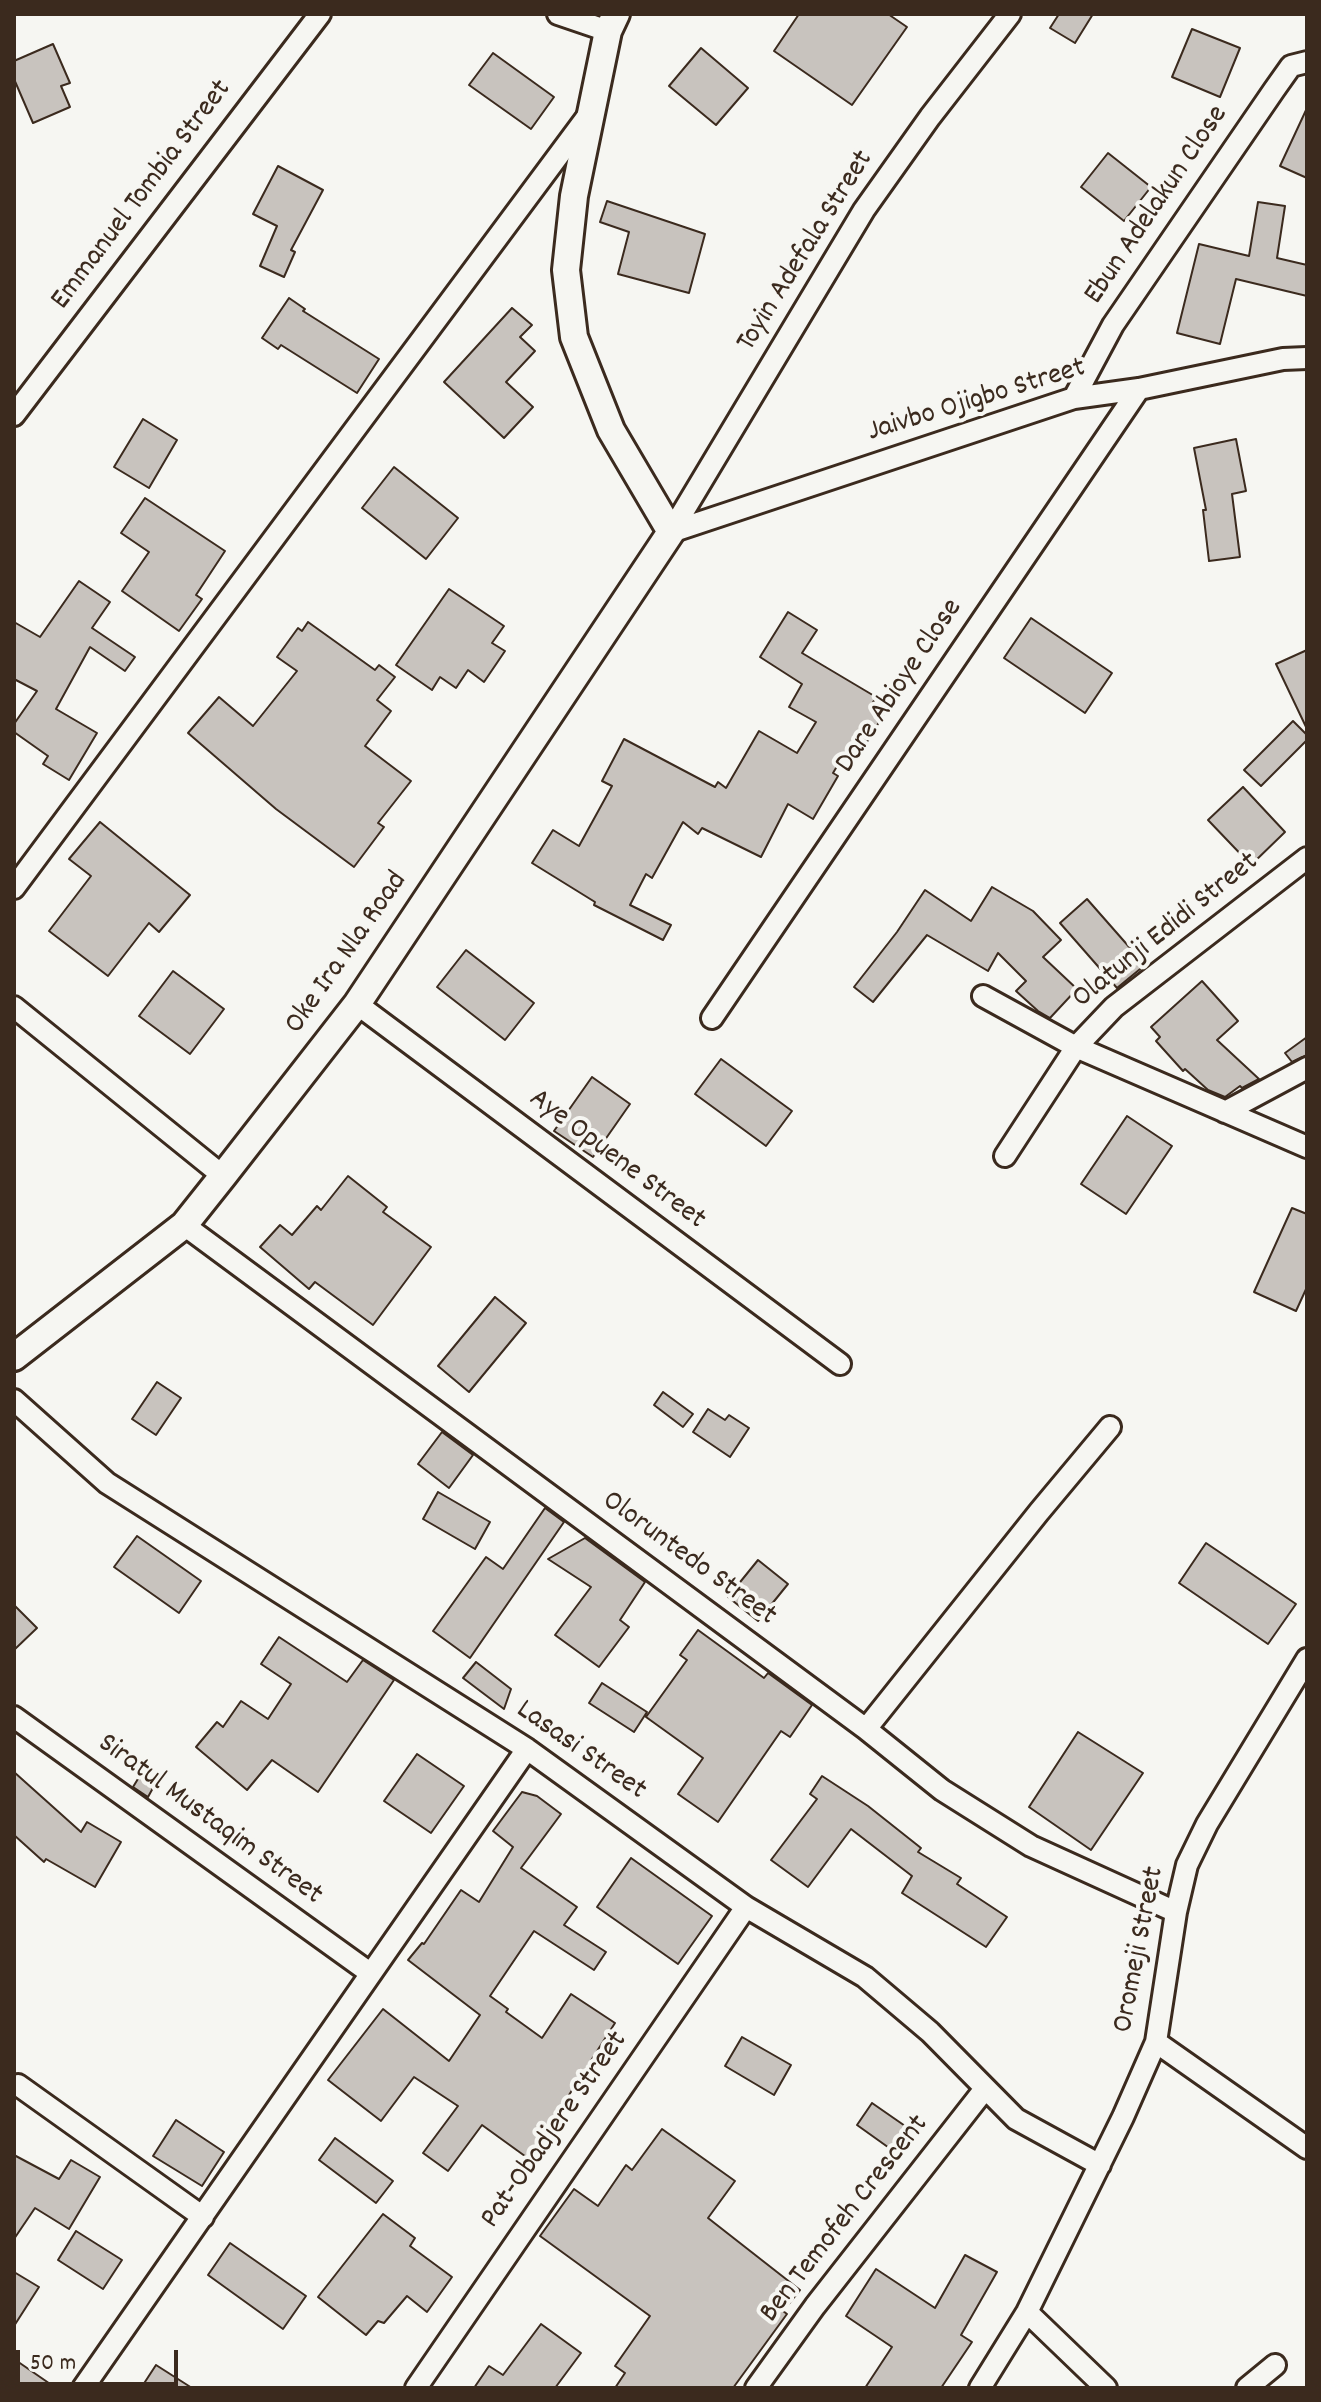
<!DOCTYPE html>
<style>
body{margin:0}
#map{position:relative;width:1321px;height:2402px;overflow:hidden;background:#f6f6f2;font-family:Dekko,sans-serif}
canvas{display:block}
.frame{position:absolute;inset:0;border:16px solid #3b2a1e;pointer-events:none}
.scale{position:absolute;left:16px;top:2350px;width:162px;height:36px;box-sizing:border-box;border:4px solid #3b2a1e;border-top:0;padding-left:10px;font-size:24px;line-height:28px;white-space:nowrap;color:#3b2a1e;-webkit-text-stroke:6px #f6f6f2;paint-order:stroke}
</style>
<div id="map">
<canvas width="1321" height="2402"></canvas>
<div class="frame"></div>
<div class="scale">50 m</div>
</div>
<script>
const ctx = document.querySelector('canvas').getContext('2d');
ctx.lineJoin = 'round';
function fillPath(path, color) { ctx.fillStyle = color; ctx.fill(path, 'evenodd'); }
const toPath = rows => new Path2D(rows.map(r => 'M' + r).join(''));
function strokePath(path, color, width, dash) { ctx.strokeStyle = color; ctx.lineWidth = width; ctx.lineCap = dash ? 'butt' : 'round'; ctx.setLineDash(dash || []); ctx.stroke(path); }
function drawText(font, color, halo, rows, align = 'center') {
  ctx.font = font + ' Dekko,sans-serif'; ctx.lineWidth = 8; ctx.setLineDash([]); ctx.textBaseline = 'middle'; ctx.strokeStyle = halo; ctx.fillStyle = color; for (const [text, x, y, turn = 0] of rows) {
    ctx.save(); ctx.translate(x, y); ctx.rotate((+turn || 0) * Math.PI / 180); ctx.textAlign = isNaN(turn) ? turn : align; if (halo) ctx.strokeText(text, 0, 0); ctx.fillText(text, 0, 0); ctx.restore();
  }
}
const building = toPath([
 [799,14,888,14,907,27,852,105,774,51,799,14],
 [1059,14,1093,14,1075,43,1050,28,1059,14],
 [1192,29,1240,48,1220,97,1172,77,1192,29],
 [53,44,70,83,61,86,70,107,33,123,14,79,14,61,53,44],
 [701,48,748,88,716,125,669,86,701,48],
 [493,53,554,97,531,129,469,85,493,53],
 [1307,108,1307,178,1280,166,1307,108],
 [1108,153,1151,187,1124,221,1081,187,1108,153],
 [278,166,323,190,291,250,295,252,284,277,260,266,277,226,253,214,278,166],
 [607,201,705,234,689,293,618,274,629,232,600,222,607,201],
 [1258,202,1285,206,1277,258,1307,265,1307,296,1236,279,1220,344,1177,333,1199,244,1249,256,1258,202],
 [289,298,305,309,303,311,379,359,357,393,281,345,278,349,262,338,289,298],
 [512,308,532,325,520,337,535,351,506,382,533,407,504,438,444,382,512,308],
 [143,419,177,440,149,488,114,467,143,419],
 [1236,439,1246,491,1232,494,1240,557,1209,561,1203,510,1206,510,1194,448,1236,439],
 [394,467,458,518,426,559,362,508,394,467],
 [145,498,225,551,196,595,202,599,179,631,122,591,149,552,121,533,145,498],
 [79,581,110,602,92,628,135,657,125,671,90,647,56,709,97,733,69,780,43,764,48,756,14,732,14,724,37,691,14,679,14,622,40,637,79,581],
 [449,589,504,626,492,643,505,651,484,682,468,670,456,688,440,677,432,690,396,665,449,589],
 [788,612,817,630,802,653,876,697,871,706,884,714,862,750,851,743,833,773,838,776,813,819,788,804,761,857,702,828,698,834,683,822,652,878,646,874,630,905,671,925,663,940,594,905,595,902,532,863,553,830,579,846,612,786,602,781,624,739,715,787,718,782,726,788,759,731,797,753,816,722,789,707,802,684,760,657,788,612],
 [1031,618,1112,673,1085,713,1004,658,1031,618],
 [308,622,375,670,379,665,395,677,377,700,391,711,365,746,411,781,378,823,384,827,354,867,276,809,188,733,219,697,253,726,297,671,277,657,298,628,302,631,308,622],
 [1307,650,1307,729,1276,664,1307,650],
 [1293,721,1307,735,1307,740,1261,786,1244,770,1293,721],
 [1243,787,1285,832,1251,865,1208,820,1243,787],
 [100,822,190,895,159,932,149,923,108,976,49,931,91,876,69,859,100,822],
 [992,887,1033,911,1061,940,1043,957,1077,989,1050,1018,1038,1011,1016,991,1026,981,998,953,988,971,927,935,873,1002,854,987,897,932,925,890,971,921,992,887],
 [1087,899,1145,965,1117,988,1060,923,1087,899],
 [466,950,534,1003,505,1040,437,987,466,950],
 [173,971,224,1009,190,1054,139,1016,173,971],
 [1202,981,1238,1021,1217,1040,1259,1079,1242,1088,1240,1086,1225,1097,1208,1090,1185,1069,1183,1071,1156,1041,1160,1037,1151,1027,1202,981],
 [1307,1037,1307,1055,1292,1062,1285,1053,1307,1037],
 [721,1059,792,1111,766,1146,695,1094,721,1059],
 [592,1077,630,1104,593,1157,554,1131,592,1077],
 [1127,1116,1172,1146,1126,1214,1081,1184,1127,1116],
 [348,1176,387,1207,383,1212,431,1247,373,1325,315,1282,309,1289,260,1247,280,1225,292,1235,317,1206,321,1210,348,1176],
 [1292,1208,1307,1214,1307,1287,1296,1311,1254,1292,1292,1208],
 [495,1297,526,1323,469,1392,438,1366,495,1297],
 [157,1382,181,1398,156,1435,132,1419,157,1382],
 [663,1392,693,1414,683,1427,654,1405,663,1392],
 [708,1409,725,1420,729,1415,749,1428,730,1457,693,1432,708,1409],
 [442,1432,473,1455,449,1488,418,1464,442,1432],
 [438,1492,490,1522,475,1549,423,1519,438,1492],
 [545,1508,564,1522,470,1658,433,1631,486,1557,503,1569,545,1508],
 [137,1536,201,1581,179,1613,114,1567,137,1536],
 [585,1538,645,1582,620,1620,629,1627,599,1667,555,1635,591,1587,548,1559,585,1538],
 [1206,1543,1296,1604,1268,1644,1179,1583,1206,1543],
 [758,1560,788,1584,758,1621,728,1597,758,1560],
 [14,1605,37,1628,14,1650,14,1605],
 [698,1630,764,1678,768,1673,812,1705,790,1737,781,1731,718,1822,678,1794,703,1758,646,1717,687,1660,680,1655,698,1630],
 [279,1637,347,1682,363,1660,394,1680,318,1792,272,1760,247,1790,196,1747,217,1722,223,1727,241,1701,268,1719,291,1684,261,1664,279,1637],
 [476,1662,511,1689,504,1709,463,1678,476,1662],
 [602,1683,647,1712,634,1732,589,1703,602,1683],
 [1078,1732,1143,1773,1091,1850,1029,1807,1078,1732],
 [417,1754,464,1786,431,1833,384,1801,417,1754],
 [144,1769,159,1777,148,1797,133,1787,144,1769],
 [14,1772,81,1832,87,1822,121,1842,95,1887,46,1859,44,1862,14,1835,14,1772],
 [822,1776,868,1806,921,1848,918,1852,961,1878,957,1884,1007,1917,986,1947,902,1893,912,1876,851,1829,808,1887,771,1860,817,1799,810,1794,822,1776],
 [522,1792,537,1796,561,1814,521,1868,577,1907,564,1925,606,1952,594,1970,534,1931,490,1996,508,2009,506,2012,542,2038,571,1994,615,2023,553,2120,556,2122,529,2159,482,2125,448,2171,423,2153,458,2106,414,2077,381,2121,328,2080,383,2009,449,2061,480,2015,408,1960,422,1943,424,1944,461,1890,479,1902,513,1847,493,1831,522,1792],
 [631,1858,712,1916,678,1964,597,1907,631,1858],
 [742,2037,791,2065,774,2095,725,2066,742,2037],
 [872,2103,908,2128,892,2150,857,2125,872,2103],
 [176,2120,224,2152,202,2186,153,2156,176,2120],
 [662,2129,735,2181,708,2218,800,2290,783,2311,787,2314,733,2388,615,2388,625,2373,615,2366,650,2316,540,2236,574,2189,598,2206,626,2165,632,2170,662,2129],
 [335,2138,393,2181,376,2203,319,2160,335,2138],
 [14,2155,59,2179,71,2160,100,2177,69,2229,35,2208,14,2239,14,2155],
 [383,2214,415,2238,410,2246,452,2277,427,2312,407,2296,384,2323,378,2321,366,2335,318,2297,383,2214],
 [76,2231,122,2260,103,2289,58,2260,76,2231],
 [230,2243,306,2296,283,2329,208,2275,230,2243],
 [965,2255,997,2272,961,2335,972,2342,941,2388,865,2388,892,2347,846,2316,876,2269,935,2308,965,2255],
 [14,2272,39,2287,14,2326,14,2272],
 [541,2324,581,2353,555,2388,474,2388,489,2366,503,2375,541,2324],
 [14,2359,56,2388,23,2388,14,2382,14,2359],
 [156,2365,192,2388,141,2388,156,2365]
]);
fillPath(building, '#c8c3be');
strokePath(building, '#3b2a1e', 2);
const minor = toPath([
 [558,14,608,31],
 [1074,398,1113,325,1274,90,1291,66,1307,62],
 [14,415,320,14],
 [671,532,1074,398,1139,389,1283,359,1307,358],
 [671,532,864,210,930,117,1010,14],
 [1307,858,1114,1007,1076,1047,1307,1147],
 [14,888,590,113],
 [983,996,1076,1047,1005,1156],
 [357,1004,840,1364],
 [14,1007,223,1176],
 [712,1018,1139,389],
 [1225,1112,1307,1068],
 [184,1225,866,1729,942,1790,1031,1846,1176,1912],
 [14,1400,107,1483,527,1749,746,1907,865,1977,930,2032,1016,2119,1100,2165],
 [14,1717,370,1973],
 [866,1729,1039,1512,1110,1427],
 [1156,2042,1307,2148],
 [18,2085,203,2217],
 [1027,2312,1106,2388],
 [83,2388,527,1749],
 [416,2388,746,1907],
 [756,2388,815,2306,984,2090],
 [980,2388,1027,2312,1123,2117,1156,2042,1176,1912,1187,1865,1207,1824,1307,1659],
 [1247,2388,1275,2365]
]);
const tertiary = toPath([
 [14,1357,184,1225,223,1176,357,1004,671,532,611,430,574,337,566,270,574,196,608,31,616,14]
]);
strokePath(minor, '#3b2a1e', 26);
strokePath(tertiary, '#3b2a1e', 32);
strokePath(minor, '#f6f6f2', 20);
strokePath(tertiary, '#f6f6f2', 26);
drawText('30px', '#3b2a1e', '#f6f6f2', [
 ["Emmanuel Tombia Street",143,196,-53],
 ["Ebun Adelakun Close",1158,206,-56],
 ["Toyin Adefala Street",807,252,-58],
 ["Jaivbo Ojigbo Street",977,402,-17],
 ["Dare Abioye Close",901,687,-56],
 ["Olatunji Edidi Street",1167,932,-39],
 ["Oke Ira Nla Road",348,954,-55],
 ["Aye Opuene Street",616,1161,37],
 ["Oloruntedo Street",688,1560,36],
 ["Lasasi Street",580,1752,35],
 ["Siratul Mustaqim Street",209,1821,36],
 ["Oromeji Street",1141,1950,-79],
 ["Pat-Obadjere Street",556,2131,-55],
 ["Ben Temofeh Crescent",846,2220,-52]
]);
</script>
